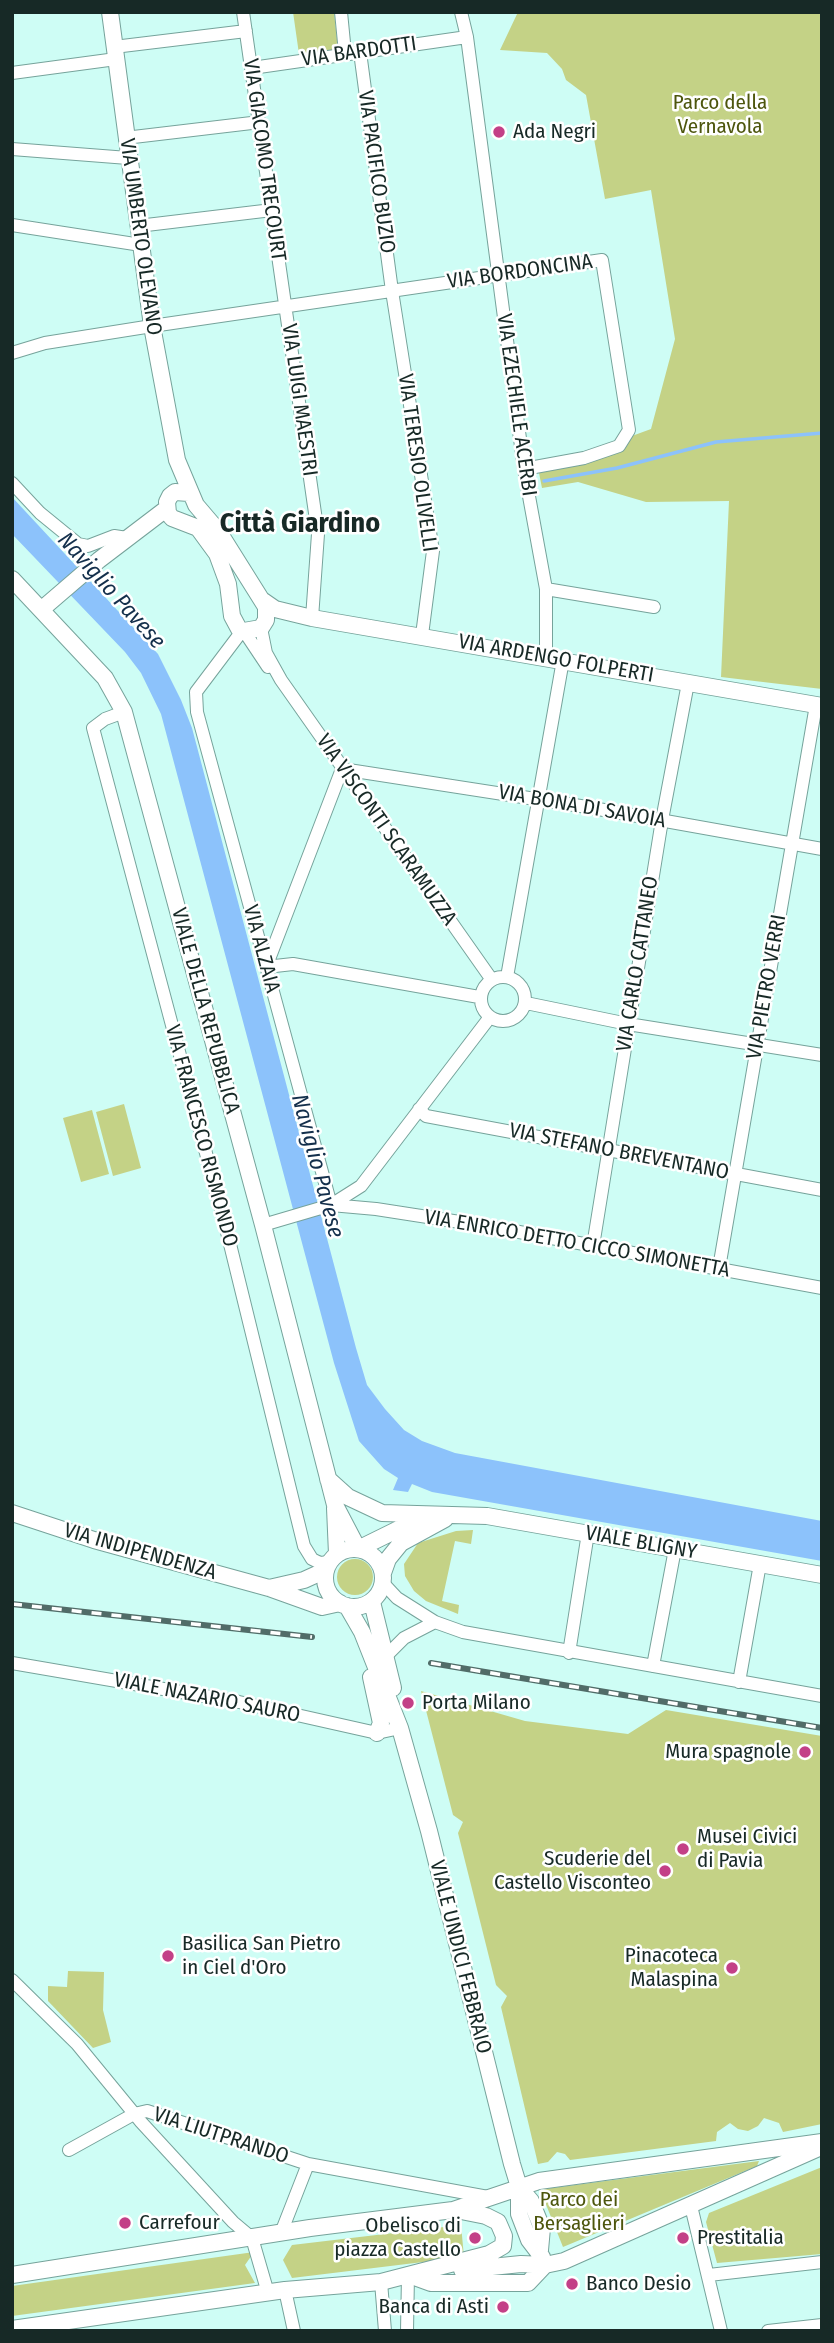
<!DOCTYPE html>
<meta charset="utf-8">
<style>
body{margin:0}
#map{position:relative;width:834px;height:2343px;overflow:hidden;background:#cefdf5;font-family:"Fira Sans Condensed",sans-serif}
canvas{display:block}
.frame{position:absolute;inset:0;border:14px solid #172926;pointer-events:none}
</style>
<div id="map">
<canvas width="834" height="2343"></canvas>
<div class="frame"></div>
</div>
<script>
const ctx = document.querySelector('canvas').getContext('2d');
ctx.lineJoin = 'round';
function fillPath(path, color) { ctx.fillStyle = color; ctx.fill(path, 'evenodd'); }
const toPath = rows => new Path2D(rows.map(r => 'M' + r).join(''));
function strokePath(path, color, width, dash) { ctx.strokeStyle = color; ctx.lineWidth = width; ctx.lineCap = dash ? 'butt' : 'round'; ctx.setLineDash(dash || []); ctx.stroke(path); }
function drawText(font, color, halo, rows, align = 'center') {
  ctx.font = font + ' "Fira Sans Condensed",sans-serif'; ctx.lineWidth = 5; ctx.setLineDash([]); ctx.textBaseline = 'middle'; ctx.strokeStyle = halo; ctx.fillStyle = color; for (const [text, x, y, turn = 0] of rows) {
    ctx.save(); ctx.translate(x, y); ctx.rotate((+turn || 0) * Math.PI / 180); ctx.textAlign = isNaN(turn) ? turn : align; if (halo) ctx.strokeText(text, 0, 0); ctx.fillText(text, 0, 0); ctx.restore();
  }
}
fillPath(toPath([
 [293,12,334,12,338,49,299,54],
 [518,12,822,12,822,689,721,677,729,501,646,502,578,482,542,488,537,463,591,451,651,429,675,339,651,190,605,199,586,95,566,80,562,69,547,53,500,50],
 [124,1104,141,1168,113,1176,96,1112],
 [92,1110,109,1174,81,1182,63,1118],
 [473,1530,471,1544,455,1541,442,1601,459,1605,458,1614,426,1601,414,1591,405,1576,404,1564,418,1543,456,1531],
 '337 1577a18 18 0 1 1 36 0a18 18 0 1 1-36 0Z',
 [421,1691,525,1721,628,1734,666,1710,822,1736,822,2124,783,2132,779,2123,764,2118,758,2126,748,2131,738,2129,730,2123,717,2132,716,2141,570,2160,565,2154,557,2152,548,2162,538,2164,501,2007,507,1996,496,1985,458,1833,463,1822,453,1815],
 [68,1971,104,1972,103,2010,111,2042,93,2048,48,2001,48,1986,67,1987],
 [759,2161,757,2166,563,2247,543,2197,544,2189],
 [822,2167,822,2254,717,2263,706,2222,709,2213],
 [461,2225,464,2257,292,2278,283,2260,292,2245],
 [254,2252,245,2265,255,2283,12,2316,12,2286]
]), '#c4d286');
fillPath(toPath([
 [12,497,158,654,181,700,192,728,356,1348,367,1385,385,1409,404,1430,422,1441,455,1453,822,1521,822,1561,432,1492,412,1484,408,1492,393,1490,398,1478,384,1469,359,1441,334,1363,161,714,141,673,125,652,12,534]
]), '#8cc2fb');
strokePath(toPath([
 [544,481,617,468,716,442,822,433]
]), '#8cc2fb', 3.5);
const minor = toPath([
 [243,12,318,534,312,618],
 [341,12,345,53],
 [461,12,467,37,524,469,546,589,546,657],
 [114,47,246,31],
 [360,52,392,291,433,551,422,635],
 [252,68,467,37],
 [12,73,116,59],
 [125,138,260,122],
 [12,149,128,158],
 [12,225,141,245],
 [138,226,272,210],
 [12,353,45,343,152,326,602,260,629,430,619,446,584,458,524,469],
 [12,483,40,513,78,544,88,546,114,536,127,538],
 [546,589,654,607],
 [261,628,266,653,281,680,492,980],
 [242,631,196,692,197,712,331,1205],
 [244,631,268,667],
 [124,712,105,719,93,728,228,1236,304,1546,312,1559,320,1563,330,1562],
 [266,967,342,769,587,807,822,849],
 [266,967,293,964,479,997],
 '481 999a22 22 0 1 1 44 0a22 22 0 1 1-44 0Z',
 [507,977,563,660],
 [526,1003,628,1024,822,1055],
 [419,1109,426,1116,822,1190],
 [331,1205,376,1209,492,1227,822,1288],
 [263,1225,331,1205,361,1186,490,1017],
 [593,1246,662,820,688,683],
 [719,1268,816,705],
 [383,1583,397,1598,435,1622,463,1632,822,1696],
 [569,1653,588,1533],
 [384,1658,404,1638,435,1622],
 [12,1663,239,1702,377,1733,400,1728],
 [653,1666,675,1549],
 [739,1682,760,1564],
 [12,1980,77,2044,141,2122,233,2222,252,2238,268,2293],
 [69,2150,134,2114,147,2111,308,2164,488,2197],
 [691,2206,721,2331],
 [281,2233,308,2164],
 [709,2275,822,2262],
 [381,2282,385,2331],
 [285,2290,294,2331],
 [407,2331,408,2275],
 [768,2331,822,2325]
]);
const tertiary = toPath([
 [110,12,152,326,177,460,196,505,219,532,266,607,266,620,261,628,244,631,239,629,232,616,228,584,217,554,198,528,172,518,168,513,167,502,170,496,175,492,189,493],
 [12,579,105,678,124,712,263,1225,335,1505,358,1549],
 [262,600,275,609,312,618,822,706],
 [42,609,99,560,166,509],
 [328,1479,348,1497,382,1513,487,1516,822,1575],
 [335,1508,337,1554],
 [12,1513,94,1540,269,1588,322,1607,340,1603],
 [358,1549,421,1518],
 '325 1578a29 29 0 1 1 58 0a29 29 0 1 1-58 0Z',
 [383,1573,388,1559,401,1543,445,1519],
 [269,1588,304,1580,326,1570],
 [372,1602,393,1688],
 [347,1606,362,1632,400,1728,429,1831,512,2164,519,2187,531,2201,542,2228,540,2250],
 [371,1677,381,1723,377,1733],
 [519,2187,519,2214,529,2240,542,2257],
 [462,2270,521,2264,545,2265,564,2261,821,2147],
 [12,2275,310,2228,453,2210,539,2181,822,2142],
 [409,2275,431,2283,528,2283,545,2265],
 [12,2329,285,2290,381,2282,489,2254,503,2246,504,2236,498,2222,486,2216,456,2210]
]);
strokePath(minor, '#76a39b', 14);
strokePath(tertiary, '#76a39b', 18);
strokePath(minor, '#fff', 12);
strokePath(tertiary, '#fff', 16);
const rail = toPath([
 [12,1604,312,1637],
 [431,1663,822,1728]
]);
strokePath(rail, '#516c68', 6);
strokePath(rail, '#fff', 3.5, [10]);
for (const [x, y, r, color] of [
 [499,132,7,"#c34087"],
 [408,1703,7,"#c34087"],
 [805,1752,7,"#c34087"],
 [683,1849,7,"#c34087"],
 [665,1871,7,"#c34087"],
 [168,1956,7,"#c34087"],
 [732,1968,7,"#c34087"],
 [125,2223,7,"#c34087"],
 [475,2238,7,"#c34087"],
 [683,2238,7,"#c34087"],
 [572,2284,7,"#c34087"],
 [503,2307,7,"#c34087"]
]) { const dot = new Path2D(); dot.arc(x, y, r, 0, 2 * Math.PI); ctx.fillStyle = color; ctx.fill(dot); strokePath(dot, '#fff', 2.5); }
drawText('21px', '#172926', '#fff', [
 ["VIA BARDOTTI",359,52,-8],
 ["VIA GIACOMO TRECOURT",264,160,82],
 ["VIA PACIFICO BUZIO",376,172,82],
 ["VIA UMBERTO OLEVANO",140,237,82],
 ["VIA BORDONCINA",520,272,-8],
 ["VIA LUIGI MAESTRI",299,400,82],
 ["VIA EZECHIELE ACERBI",516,405,82],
 ["VIA TERESIO OLIVELLI",417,463,82],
 ["VIA ARDENGO FOLPERTI",556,659,10],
 ["VIA BONA DI SAVOIA",582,807,10],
 ["VIA VISCONTI SCARAMUZZA",386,830,55],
 ["VIA ALZAIA",261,949,75],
 ["VIA CARLO CATTANEO",638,964,-81],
 ["VIA PIETRO VERRI",767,987,-80],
 ["VIALE DELLA REPUBBLICA",205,1011,75],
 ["VIA FRANCESCO RISMONDO",201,1136,75],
 ["VIA STEFANO BREVENTANO",619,1152,11],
 ["VIA ENRICO DETTO CICCO SIMONETTA",577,1244,10],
 ["VIALE BLIGNY",641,1543,10],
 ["VIA INDIPENDENZA",140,1552,16],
 ["VIALE NAZARIO SAURO",207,1698,11],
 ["VIALE UNDICI FEBBRAIO",460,1957,76],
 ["VIA LIUTPRANDO",221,2136,18]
]);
drawText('21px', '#4d560d', '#fff', [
 ["Parco della",720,103],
 ["Vernavola",720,127],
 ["Parco dei",579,2200],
 ["Bersaglieri",579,2224]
]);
drawText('21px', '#172926', '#fff', [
 ["Ada Negri",513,132],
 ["Porta Milano",422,1703],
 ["Mura spagnole",791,1752,"right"],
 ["Musei Civici",697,1837],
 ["di Pavia",697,1861],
 ["Scuderie del",651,1859,"right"],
 ["Castello Visconteo",651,1883,"right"],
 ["Basilica San Pietro",182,1944],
 ["in Ciel d'Oro",182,1968],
 ["Pinacoteca",718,1956,"right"],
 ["Malaspina",718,1980,"right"],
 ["Carrefour",139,2223],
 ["Obelisco di",461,2226,"right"],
 ["piazza Castello",461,2250,"right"],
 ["Prestitalia",697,2238],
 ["Banco Desio",586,2284],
 ["Banca di Asti",489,2307,"right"]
], 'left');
drawText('italic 23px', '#132f4b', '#fff', [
 ["Naviglio Pavese",111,591,48],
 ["Naviglio Pavese",317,1166,75]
]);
drawText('bold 28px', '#172926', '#fff', [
 ["Città Giardino",300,524]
]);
</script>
